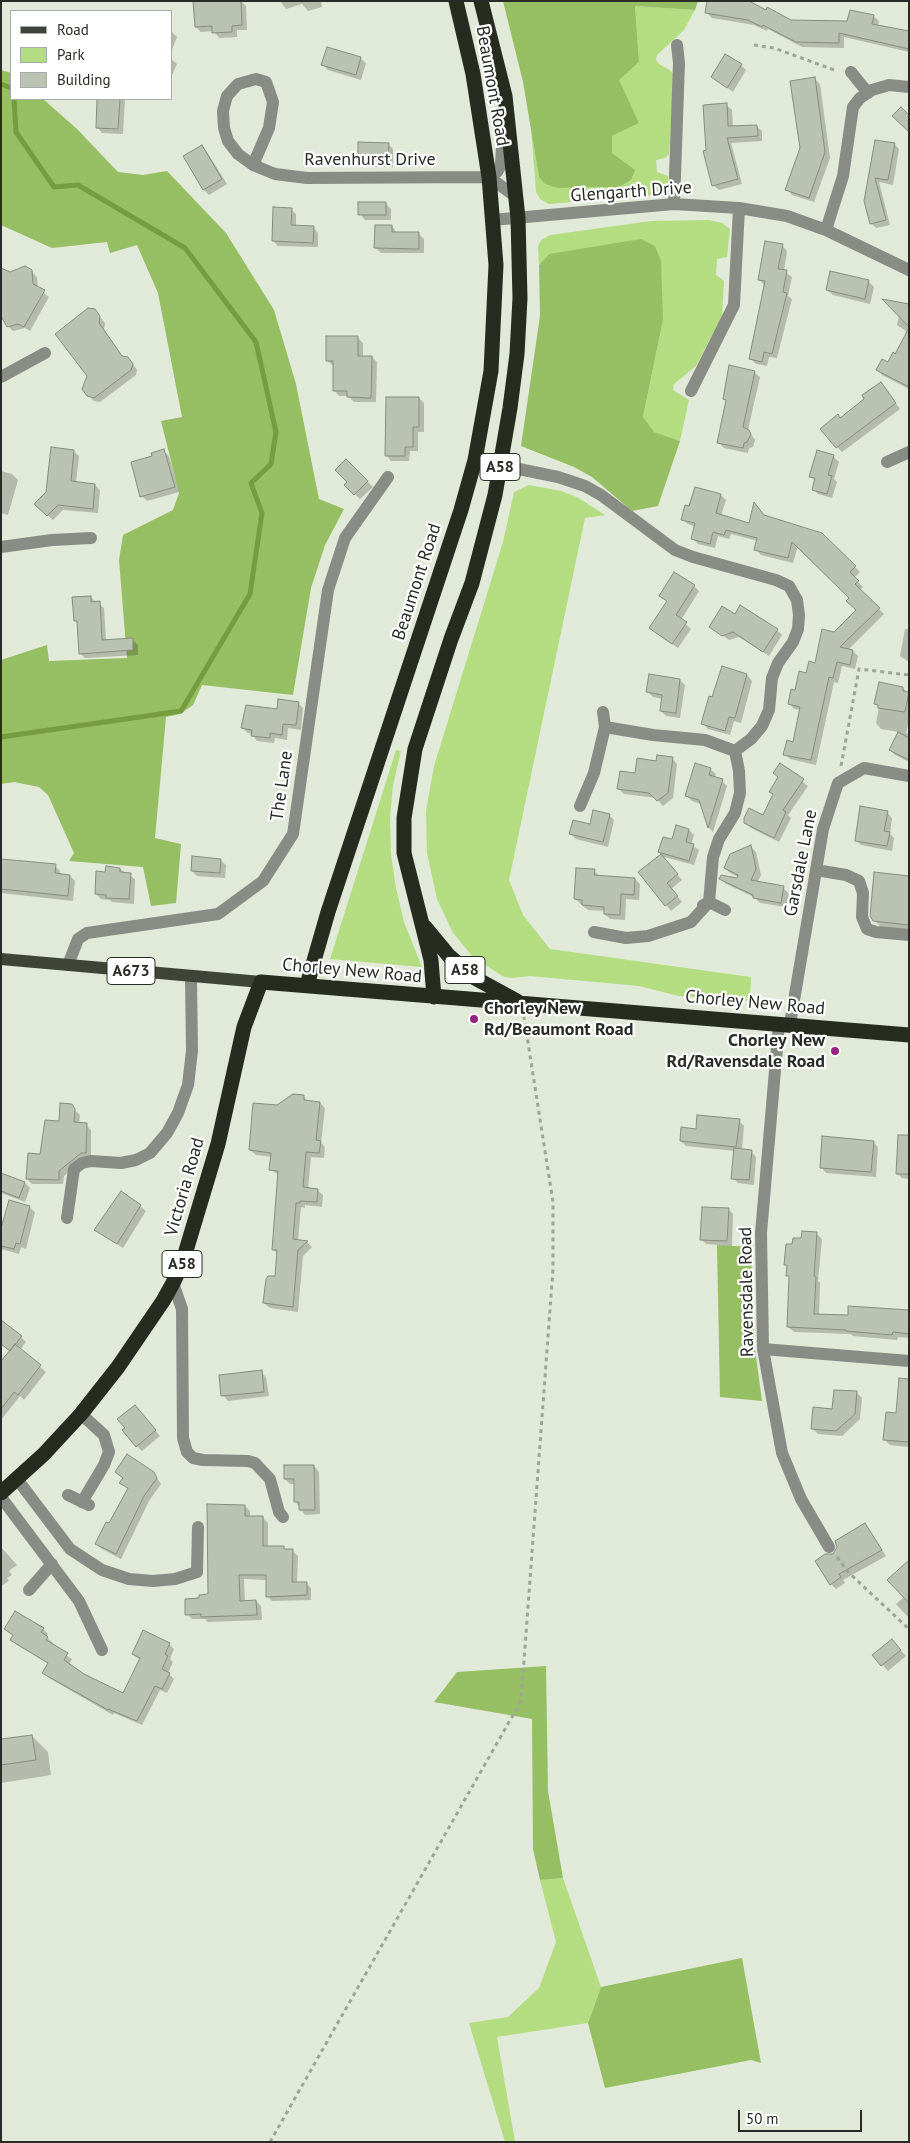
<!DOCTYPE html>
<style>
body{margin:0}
#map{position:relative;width:910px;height:2143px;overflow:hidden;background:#e1e9d8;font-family:"PT Sans",sans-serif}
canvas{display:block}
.frame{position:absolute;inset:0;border:2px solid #292c26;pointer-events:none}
.legend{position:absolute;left:10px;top:10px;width:162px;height:90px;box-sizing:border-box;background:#fff;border:1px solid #a9aba8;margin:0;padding:6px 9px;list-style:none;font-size:15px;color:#292c26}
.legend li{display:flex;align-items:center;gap:10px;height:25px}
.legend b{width:25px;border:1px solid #a9aba8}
.scale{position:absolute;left:738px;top:2110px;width:124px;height:22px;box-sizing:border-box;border:2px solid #292c26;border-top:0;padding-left:6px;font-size:15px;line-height:18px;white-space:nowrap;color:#292c26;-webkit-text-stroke:4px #fff;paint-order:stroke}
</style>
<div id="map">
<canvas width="910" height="2143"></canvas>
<div class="frame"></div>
<ul class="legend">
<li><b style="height:6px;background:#3f4439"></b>Road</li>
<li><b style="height:14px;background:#b3dd80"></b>Park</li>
<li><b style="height:14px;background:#bac2b1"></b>Building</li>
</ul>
<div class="scale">50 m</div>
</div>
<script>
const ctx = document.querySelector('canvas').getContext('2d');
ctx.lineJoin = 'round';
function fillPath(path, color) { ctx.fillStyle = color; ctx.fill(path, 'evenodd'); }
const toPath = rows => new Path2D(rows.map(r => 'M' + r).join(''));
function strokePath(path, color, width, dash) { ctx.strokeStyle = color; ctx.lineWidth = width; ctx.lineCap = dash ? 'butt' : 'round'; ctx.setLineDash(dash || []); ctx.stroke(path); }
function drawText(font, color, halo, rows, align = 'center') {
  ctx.font = font + ' "PT Sans",sans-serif'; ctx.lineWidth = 4.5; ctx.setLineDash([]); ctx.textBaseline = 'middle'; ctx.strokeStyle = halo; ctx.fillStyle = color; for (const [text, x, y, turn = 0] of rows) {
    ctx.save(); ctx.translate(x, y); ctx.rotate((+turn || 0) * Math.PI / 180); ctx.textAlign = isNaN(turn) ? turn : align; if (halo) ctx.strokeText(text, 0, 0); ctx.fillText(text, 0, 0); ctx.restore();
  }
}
fillPath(toPath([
 [635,6,695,10,684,30,657,55,656,60,659,64,671,71,675,77,669,154,665,158,656,160,657,172,668,176,669,187,662,194,549,204,540,199,536,192,531,128,539,177,558,188,621,187,631,180,612,153,612,136,639,123,618,80,639,62],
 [709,220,722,223,730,229,727,257,717,259,716,275,724,281,722,316,696,366,674,384,673,390,689,400,680,441,653,432,643,417,663,320,549,254,539,265,538,246,541,240,550,235,651,221],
 [529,485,561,491,577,497,605,515,585,518,509,880,523,915,550,949,751,977,750,1001,679,996,639,986,530,976,512,978,504,977,473,957,453,933,437,899,427,853,426,811,434,766,503,542,514,492],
 [396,750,401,751,393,785,390,818,391,854,396,888,404,922,422,967,330,959],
 [563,1878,601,1987,588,2023,497,2037,515,2142,505,2142,469,2023,508,2017,539,1988,556,1942,540,1880]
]), '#b3dd80');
fillPath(toPath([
 [503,1,698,1,695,10,635,6,639,62,619,80,639,123,612,136,612,153,635,170,631,180,620,187,558,188,545,184,539,177,523,82],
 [1,70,11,73,11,99,43,99,77,129,118,172,143,175,167,171,226,233,274,310,296,384,319,499,344,509,325,545,311,588,293,695,202,685,193,705,180,714,166,717,155,838,181,844,176,903,151,906,143,867,69,861,74,853,48,795,39,787,14,782,1,784,1,660,47,645,49,661,127,658,119,560,123,535,173,510,179,493,161,421,182,417,158,293,137,245,110,253,107,242,52,248,1,225],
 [641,239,655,246,661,261,663,320,643,417,654,432,680,441,658,506,632,511,592,477,574,467,521,446,540,316,539,265,549,254],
 [717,1245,751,1247,754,1342,762,1401,720,1397],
 [546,1666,548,1791,563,1878,540,1880,533,1849,532,1719,434,1702,457,1672],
 [742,1958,761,2063,751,2060,605,2088,588,2023,601,1987]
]), '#96be62');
fillPath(toPath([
 [194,1,241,1,246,6,247,30,237,30,237,37,219,38,214,31,201,32,196,27],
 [280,1,321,1,322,7,308,11,302,4,286,9],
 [708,1,751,1,751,4,791,21,848,23,873,16,879,21,878,26,907,32,909,26,909,52,844,37,844,48,802,47,768,29,767,31,754,25,712,18,706,12],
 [171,31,177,37,171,52],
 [360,58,366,63,361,80,328,70,323,65],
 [171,59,177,64,172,75,171,75],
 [741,65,746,70,733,92,712,77],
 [815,79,820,84,830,158,814,202,792,195,787,189,801,148],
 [99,99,125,99,123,134,102,133,97,127],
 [726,105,732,110,733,127,756,126,762,131,762,141,731,143,742,184,719,190,713,185,707,151],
 [388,144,393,149,393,167,365,167,359,161],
 [894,144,899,149,893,185,879,182,890,225,876,228,871,223,871,164],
 [202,146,207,152,227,184,209,195,204,190,184,157],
 [386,204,391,209,391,220,365,220,360,214],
 [291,209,296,214,296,227,313,227,318,233,318,247,278,246,273,241],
 [392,226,397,233,419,234,424,239,424,253,381,253,376,248],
 [782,245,787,251,784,271,792,277,788,296,792,299,777,358,769,357,767,366,756,364,751,359,764,285,759,279],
 [31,271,37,277,38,288,49,297,30,331,25,328,13,331,8,326,10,274],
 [831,273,869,282,874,287,870,304,833,295,827,290],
 [909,306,909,389,882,375,877,369,888,364,896,356,903,342,906,331,897,325,899,315],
 [94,310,105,323,104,329,123,357,133,364,137,370,136,375,100,402,94,401,88,395],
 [358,338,363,343,363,357,372,357,377,362,376,402,354,402,348,396,339,396,334,390,334,366,327,361],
 [754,372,760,377,748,430,755,440,753,447,749,448,748,453,724,448,719,443,727,401,724,399],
 [886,389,900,409,842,452,837,447,841,419],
 [419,398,424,403,424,432,418,432,418,451,410,451,409,461,391,461,386,455],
 [163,450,169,456,179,492,147,501,142,496,153,457],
 [73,451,79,456,76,483,95,485,100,490,98,513,63,510,53,520,36,504,47,493],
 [834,457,839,462,834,479,837,482,832,498,818,494,813,489,815,481,810,476],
 [346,460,373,487,360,499,345,485,348,482],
 [1,471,12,474,18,480,8,515,1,513],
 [721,495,726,500,721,516,750,524,755,504,766,517,822,534,860,572,854,578,863,587,860,590,884,614,848,650,853,651,858,656,855,669,842,666,838,683,834,682,816,765,790,759,785,754,794,743,801,710,794,709,789,703,835,633,857,611,851,598,798,546,793,563,761,555,756,549,758,541,731,534,729,539,718,536,715,548,698,544,692,538,696,527,688,524,682,519,690,508],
 [694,586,699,591,681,620,691,629,678,648,656,633,668,602,660,596],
 [90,597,104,608,106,641,132,640,138,645,138,655,85,658,80,653,78,624,75,621],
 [735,615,777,630,782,635,769,656,739,637,729,640,711,627],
 [909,626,909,662,900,656,905,629,908,629],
 [722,668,747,675,752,681,741,723,734,721,730,735,708,729,703,723],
 [680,680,685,685,680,718,666,716,661,711,663,699,653,697,648,692],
 [903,688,909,694,909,720,906,733,909,734,909,762,895,755,890,750,899,732,881,729,876,723,879,707,875,703],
 [298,703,303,708,301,730,288,728,287,740,275,738,274,743,257,741,252,734,248,733,242,728],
 [672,758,677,764,673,798,663,806,656,798,624,794,619,789,636,774,657,762],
 [781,765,808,786,788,815,791,818,779,842,751,828,745,823,763,817,774,795,770,791,779,778],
 [710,769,716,774,714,778,722,781,727,786,713,832,709,828,701,804,692,801,687,796],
 [887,812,892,818,890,834,894,838,892,851,861,845,856,840],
 [609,815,614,820,608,847,576,839,571,834],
 [689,830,694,835,691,845,699,850,694,865,661,856,682,880,671,889,682,902,671,911,640,872,662,854,660,851],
 [751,847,756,852,761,875,757,883,783,888,789,893,786,907,760,903,754,897,726,884,721,879,743,879,730,873,725,868],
 [1,860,55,866,60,871,60,875,70,876,75,881,73,901,1,893],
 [220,860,226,865,225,878,197,876,192,871],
 [120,869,135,879,134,904,112,902,110,900,101,899,96,894,106,873],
 [594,870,599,876,635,879,640,884,639,900,626,899,625,920,610,919,605,914,605,911,588,910,575,899],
 [909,877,909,933,884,930,874,920],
 [303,1097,309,1102,320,1103,325,1108,321,1143,325,1147,324,1158,311,1157,308,1189,317,1190,323,1195,322,1207,305,1205,305,1208,301,1207,298,1241,307,1242,312,1247,303,1256,298,1312,270,1308,264,1303,277,1278,278,1254,273,1249,279,1175,271,1170,272,1157,256,1155,250,1150,278,1107],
 [71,1106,80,1115,79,1124,86,1125,91,1130,91,1158,87,1157,64,1176,63,1184,32,1184,27,1179],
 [739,1121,744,1126,742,1150,751,1151,756,1157,754,1185,738,1183,733,1178,735,1151,686,1146,681,1141,697,1130],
 [909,1138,909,1179,902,1178,897,1173],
 [873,1142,878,1147,876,1177,826,1173,821,1167],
 [1,1174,25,1183,30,1188,25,1202,1,1193],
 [140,1206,146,1211,123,1248,96,1230],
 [29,1207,35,1212,26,1249,21,1247,19,1254,1,1249,1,1231],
 [728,1209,733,1214,732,1246,706,1244,701,1239],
 [816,1233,822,1239,818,1281,820,1283,819,1315,849,1316,909,1311,909,1338,898,1337,897,1340,853,1336,851,1334,794,1332,788,1327,790,1277,787,1275,788,1266,786,1264,794,1245],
 [21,1337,26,1342,20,1350,46,1372,24,1400,20,1396,1,1420,1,1363,11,1351,1,1343],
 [261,1372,266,1377,269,1396,228,1401,223,1395],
 [856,1392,862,1398,860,1419,842,1436,818,1434,812,1428],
 [909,1396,909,1447,890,1445,885,1440],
 [140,1412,160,1436,142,1451,137,1446],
 [314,1466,319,1472,320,1514,305,1515,295,1501,295,1484,290,1484,285,1479],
 [116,1472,153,1472,161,1484,149,1501,121,1559,102,1549,96,1544,129,1490,121,1483,124,1479],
 [245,1506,250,1511,250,1518,263,1518,268,1523,268,1547,283,1547,286,1550,292,1550,298,1556,297,1583,306,1583,311,1588,311,1600,272,1601,267,1596,267,1580,244,1579,245,1602,256,1601,261,1606,262,1620,208,1622,205,1619,192,1619,187,1614,200,1599,209,1595],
 [865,1524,886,1556,843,1580,845,1583,836,1589,831,1584,834,1555],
 [1,1547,17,1565,9,1571,12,1575,7,1578,9,1581,1,1586],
 [909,1562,909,1618,896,1604,904,1597],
 [5,1629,43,1629,48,1634,46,1637,53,1643,51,1645,72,1659,69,1665,84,1675,124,1695,140,1660,133,1654,169,1644,174,1649,170,1659,173,1662,168,1673,174,1679,167,1693,160,1690,142,1725,114,1713,113,1715,49,1678,44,1673,49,1664,17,1645,12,1640,14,1636],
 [897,1646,906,1656,888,1671,874,1655],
 [32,1736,48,1752,51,1775,1,1783,1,1740]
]), '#0003');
strokePath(toPath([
 [1,84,11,88],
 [1,737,181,711,250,594,262,513,251,483,271,464,276,432,256,342,185,248,78,185,54,187,16,132,14,99]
]), '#769c40', 5);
const building = toPath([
 [193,1,241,1,242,25,232,26,232,32,212,33,212,26,195,27,193,1],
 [707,1,749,1,766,10,767,7,791,20,847,21,850,10,874,15,872,24,909,31,909,49,839,33,839,43,796,42,763,25,762,27,748,20,705,13,707,1],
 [327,47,361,57,356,75,321,65,327,47],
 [725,54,742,64,727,88,711,77,725,54],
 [815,77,825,152,809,198,785,190,800,148,790,81,815,77],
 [97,99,120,99,118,129,96,128,97,99],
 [727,103,728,126,757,125,758,136,727,138,738,179,712,186,703,151,706,150,703,105,727,103],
 [901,107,909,115,909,132,892,116,901,107],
 [875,140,895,143,888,180,875,178,886,220,870,224,864,201,875,140],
 [358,142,389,143,388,163,358,162,358,142],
 [202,145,222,179,203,190,183,156,202,145],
 [358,202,386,202,386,215,358,215,358,202],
 [273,207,292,208,291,225,314,226,313,243,272,241,273,207],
 [375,225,392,225,392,232,419,232,419,249,374,248,375,225],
 [765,241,783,244,778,269,787,270,783,292,787,293,772,354,764,352,762,362,749,359,765,281,758,280,765,241],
 [25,266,32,270,33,284,45,290,24,327,18,324,7,327,1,316,1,268,10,272,25,266],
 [830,271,869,280,865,299,826,290,830,271],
 [882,299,909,304,909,327,882,299],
 [88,308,95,309,100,316,99,323,122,356,128,357,133,364,131,370,94,398,87,396,82,389,87,376,55,334,88,308],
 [909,328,909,387,876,370,882,359,888,362,893,352,895,354,909,328],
 [326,336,358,336,358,356,372,356,371,398,347,397,347,391,333,391,333,361,326,361,326,336],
 [729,365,755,371,743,427,749,430,751,434,747,442,744,443,743,448,717,443,726,400,723,399,729,365],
 [881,382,896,403,836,448,820,429,838,414,840,418,864,399,862,395,881,382],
 [386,397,419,397,419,427,413,427,413,447,405,447,405,456,385,456,386,397],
 [51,447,74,450,71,481,95,484,93,509,58,505,47,516,34,504,46,492,51,447],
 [164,449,175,487,140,497,131,462,152,456,151,453,164,449],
 [817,450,834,455,828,475,832,476,827,494,812,490,815,478,809,477,817,450],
 [346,459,368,481,354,495,344,485,347,482,335,470,346,459],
 [695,487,721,494,716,513,749,523,754,502,764,515,822,533,856,566,850,572,859,581,855,584,880,608,840,647,853,650,850,665,837,662,833,678,829,677,811,760,783,755,787,740,793,742,800,707,788,704,791,689,795,690,799,671,806,673,809,661,815,663,822,629,834,632,856,610,846,601,849,598,792,542,788,558,754,550,757,538,726,530,724,535,713,532,710,544,691,539,695,523,681,520,685,505,689,506,695,487],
 [674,572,695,585,676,615,687,622,672,644,649,628,667,601,659,596,674,572],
 [91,596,91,602,100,601,102,640,133,638,133,650,79,654,77,621,74,621,72,597,91,596],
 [740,605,778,629,763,652,733,632,722,636,709,627,722,606,735,614,740,605],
 [722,666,747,674,735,718,729,717,725,731,701,724,709,696,712,697,722,666],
 [649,674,680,679,676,713,660,711,662,695,646,692,649,674],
 [879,682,903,687,903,691,909,692,905,712,878,708,878,705,874,704,879,682],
 [278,699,299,702,296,725,283,724,282,735,270,733,270,738,251,736,252,730,241,728,246,705,277,709,278,699],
 [898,732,909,738,909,760,889,750,898,732],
 [657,755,673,757,668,793,657,801,649,793,617,789,620,771,635,773,637,758,656,761,657,755],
 [695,763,711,768,709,775,723,779,708,828,699,800,685,796,695,763],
 [780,763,804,779,783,810,786,812,774,838,744,823,744,818,749,808,763,815,773,794,769,792,778,777,773,773,780,763],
 [860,806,888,811,884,831,890,832,887,846,855,841,860,806],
 [593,810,610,814,603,842,569,834,573,820,590,824,593,810],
 [676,825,689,829,686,842,694,844,689,861,658,852,663,837,672,839,676,825],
 [751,845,756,869,751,880,784,886,781,903,753,898,753,895,719,879,721,875,737,878,738,875,724,868,730,854,751,845],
 [661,854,678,874,667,883,678,896,665,906,638,872,661,854],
 [192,856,221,859,220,873,191,871,192,856],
 [1,859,56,864,55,873,70,875,68,896,1,889,1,859],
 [106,866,120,868,120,872,131,873,129,899,106,898,106,895,95,894,96,871,105,872,106,866],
 [576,868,595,869,594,875,635,878,634,895,621,894,620,915,604,914,604,907,582,905,582,900,574,899,576,868],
 [874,872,909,876,909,925,873,921,870,916,874,872],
 [293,1094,304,1095,304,1100,320,1102,316,1140,321,1141,319,1153,306,1152,303,1187,318,1189,317,1202,300,1201,300,1203,296,1203,293,1239,308,1241,298,1250,293,1307,263,1303,266,1279,268,1276,275,1276,277,1250,272,1250,278,1171,269,1170,271,1153,249,1150,253,1103,277,1105,293,1094],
 [60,1103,72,1104,75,1109,74,1122,87,1123,86,1153,81,1153,59,1171,59,1180,26,1179,28,1153,40,1154,45,1120,59,1121,60,1103],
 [697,1115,740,1119,736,1147,680,1141,681,1127,696,1129,697,1115],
 [898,1135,909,1135,909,1174,896,1174,898,1135],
 [822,1136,874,1141,871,1172,820,1168,822,1136],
 [734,1148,752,1150,749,1180,731,1179,734,1148],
 [1,1173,25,1182,19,1198,1,1191,1,1173],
 [121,1191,141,1205,117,1244,94,1230,121,1191],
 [9,1200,30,1206,20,1244,16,1243,14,1249,1,1246,1,1228,9,1200],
 [702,1207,729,1208,727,1241,700,1240,702,1207],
 [802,1231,817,1232,814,1276,816,1277,814,1314,848,1315,848,1306,909,1310,909,1334,893,1332,892,1335,846,1331,846,1330,787,1327,789,1276,786,1276,787,1265,784,1265,786,1244,792,1244,793,1238,801,1238,802,1231],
 [1,1320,22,1336,10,1351,1,1344,1,1320],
 [15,1344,41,1365,18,1395,14,1392,1,1409,1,1361,15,1344],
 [262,1370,264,1392,221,1396,219,1375,262,1370],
 [899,1378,909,1379,909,1442,883,1440,886,1412,896,1413,899,1378],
 [834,1390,857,1391,855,1414,836,1431,811,1429,813,1407,832,1409,834,1390],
 [135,1405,156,1430,136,1447,122,1430,125,1428,117,1419,135,1405],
 [127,1454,154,1472,157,1478,144,1496,116,1554,95,1544,106,1522,109,1523,128,1488,119,1483,123,1478,115,1472,127,1454],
 [284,1465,314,1465,315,1510,299,1510,299,1502,294,1502,294,1479,284,1479,284,1465],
 [207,1504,245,1505,245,1516,263,1516,263,1546,284,1546,284,1549,293,1549,292,1582,307,1582,307,1595,266,1597,266,1575,239,1575,240,1601,256,1600,257,1615,201,1617,201,1614,185,1615,185,1599,199,1598,199,1595,208,1594,207,1504],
 [865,1523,882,1550,839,1574,841,1577,830,1585,815,1561,825,1554,833,1554,837,1547,835,1541,865,1523],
 [909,1560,909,1603,887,1580,909,1560],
 [15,1611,44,1628,41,1632,48,1637,46,1640,68,1653,64,1660,84,1674,123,1693,140,1658,132,1654,143,1630,170,1643,165,1654,168,1656,162,1669,170,1673,162,1689,155,1686,137,1721,108,1709,108,1710,42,1673,48,1663,10,1640,13,1635,4,1629,15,1611],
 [892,1639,901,1650,881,1666,872,1655,892,1639],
 [32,1735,36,1760,1,1765,1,1739,32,1735]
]);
fillPath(building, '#bac2b1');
strokePath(building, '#868d7e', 1);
strokePath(toPath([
 [754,45,774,48,837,71],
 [841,766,859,669,909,675],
 [837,1557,848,1572,909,1629],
 [270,2142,521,1701,553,1269,553,1202,524,1017]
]), '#9ea598', 3, [4, 4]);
strokePath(toPath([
 [851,72,868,93],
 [253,165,269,128,273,102,266,82,256,79,238,84,227,96,223,111,224,128,228,141,238,154,253,165,275,174,307,178,489,177,497,172,501,165,503,127],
 [489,177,516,197],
 [674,204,679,63,677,45],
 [492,220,674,204,739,208,787,216,826,230,909,270],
 [826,230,843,176,853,107,860,98,872,90,889,85,909,87],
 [1,377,45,353],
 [691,391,734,305,739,208],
 [475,460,558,477,585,486,601,495,675,550,693,557,776,580,789,586,797,600,799,615,798,629,793,642,778,663,772,678,769,710,762,726,751,739,735,751,739,771,740,793,735,813,719,839,713,857,709,902,691,922,648,936,626,938,594,932],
 [887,462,909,452],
 [1,547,52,540,91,538],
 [605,727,653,735,705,740,735,751],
 [580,806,594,773,605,727,603,712],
 [816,870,846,875,859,881,863,893,862,917,867,929,876,932,909,935],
 [703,905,709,902,725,910],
 [68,965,78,939,87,933,218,914,263,881,293,834,328,590,345,538,388,477],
 [779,1024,761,1233,763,1349,782,1453,801,1499,829,1547],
 [790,1024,823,829,838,783,864,768,909,776],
 [67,1218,74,1169,82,1163,91,1161,121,1163,136,1160,150,1153,167,1133,178,1113,188,1085,192,1051,191,976],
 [173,1283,182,1309,183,1438,187,1452,193,1458,203,1460,248,1461,255,1463,270,1479,279,1512,283,1517],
 [763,1349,909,1361],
 [81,1414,104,1435,109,1452,104,1465,82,1502],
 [17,1479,70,1549,102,1570,129,1579,153,1581,175,1579,197,1572,198,1527],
 [68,1495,89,1505],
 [1,1497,79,1601,102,1650],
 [29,1590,52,1564]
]), '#898c85', 12);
strokePath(toPath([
 [1,959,261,982]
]), '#3f4439', 12);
strokePath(toPath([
 [425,927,449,956,473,977,517,1001],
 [307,985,328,912,461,510,475,460,491,371,496,265,489,177,473,74,456,1],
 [434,997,431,960,404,853,404,818,415,749,451,639,472,583,495,495,510,408,517,354,520,298,518,218,505,96,481,1],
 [1,1493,44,1454,81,1414,118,1367,163,1301,173,1283,182,1264,218,1144,244,1027,261,982,909,1035]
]), '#262c1f', 15);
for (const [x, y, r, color] of [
 [474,1019,5,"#99247f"],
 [835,1051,5,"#99247f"]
]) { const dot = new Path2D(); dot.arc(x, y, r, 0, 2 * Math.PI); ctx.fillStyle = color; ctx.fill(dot); strokePath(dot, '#fff', 2); }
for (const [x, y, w] of [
 [500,467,40],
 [465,970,40],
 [131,971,48],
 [182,1264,40]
]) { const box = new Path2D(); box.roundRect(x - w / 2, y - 13.5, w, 27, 4); ctx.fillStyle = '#fff'; ctx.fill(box); strokePath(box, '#292c26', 1); }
drawText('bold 16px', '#292c26', null, [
 ["A58",500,467],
 ["A58",465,970],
 ["A673",131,971],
 ["A58",182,1264]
]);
drawText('18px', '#292c26', '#fff', [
 ["Beaumont Road",492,86,80],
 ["Ravenhurst Drive",370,160],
 ["Glengarth Drive",631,192,-4],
 ["Beaumont Road",417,582,-72],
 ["The Lane",282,786,-82],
 ["Garsdale Lane",801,863,-79],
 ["Chorley New Road",352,971,5],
 ["Chorley New Road",755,1003,5],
 ["Victoria Road",185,1187,-74],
 ["Ravensdale Road",747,1292,-91]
]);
drawText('bold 18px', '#292c26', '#fff', [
 ["Chorley New",484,1009],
 ["Rd/Beaumont Road",484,1030],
 ["Chorley New",825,1041,"right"],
 ["Rd/Ravensdale Road",825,1062,"right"]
], 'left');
</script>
